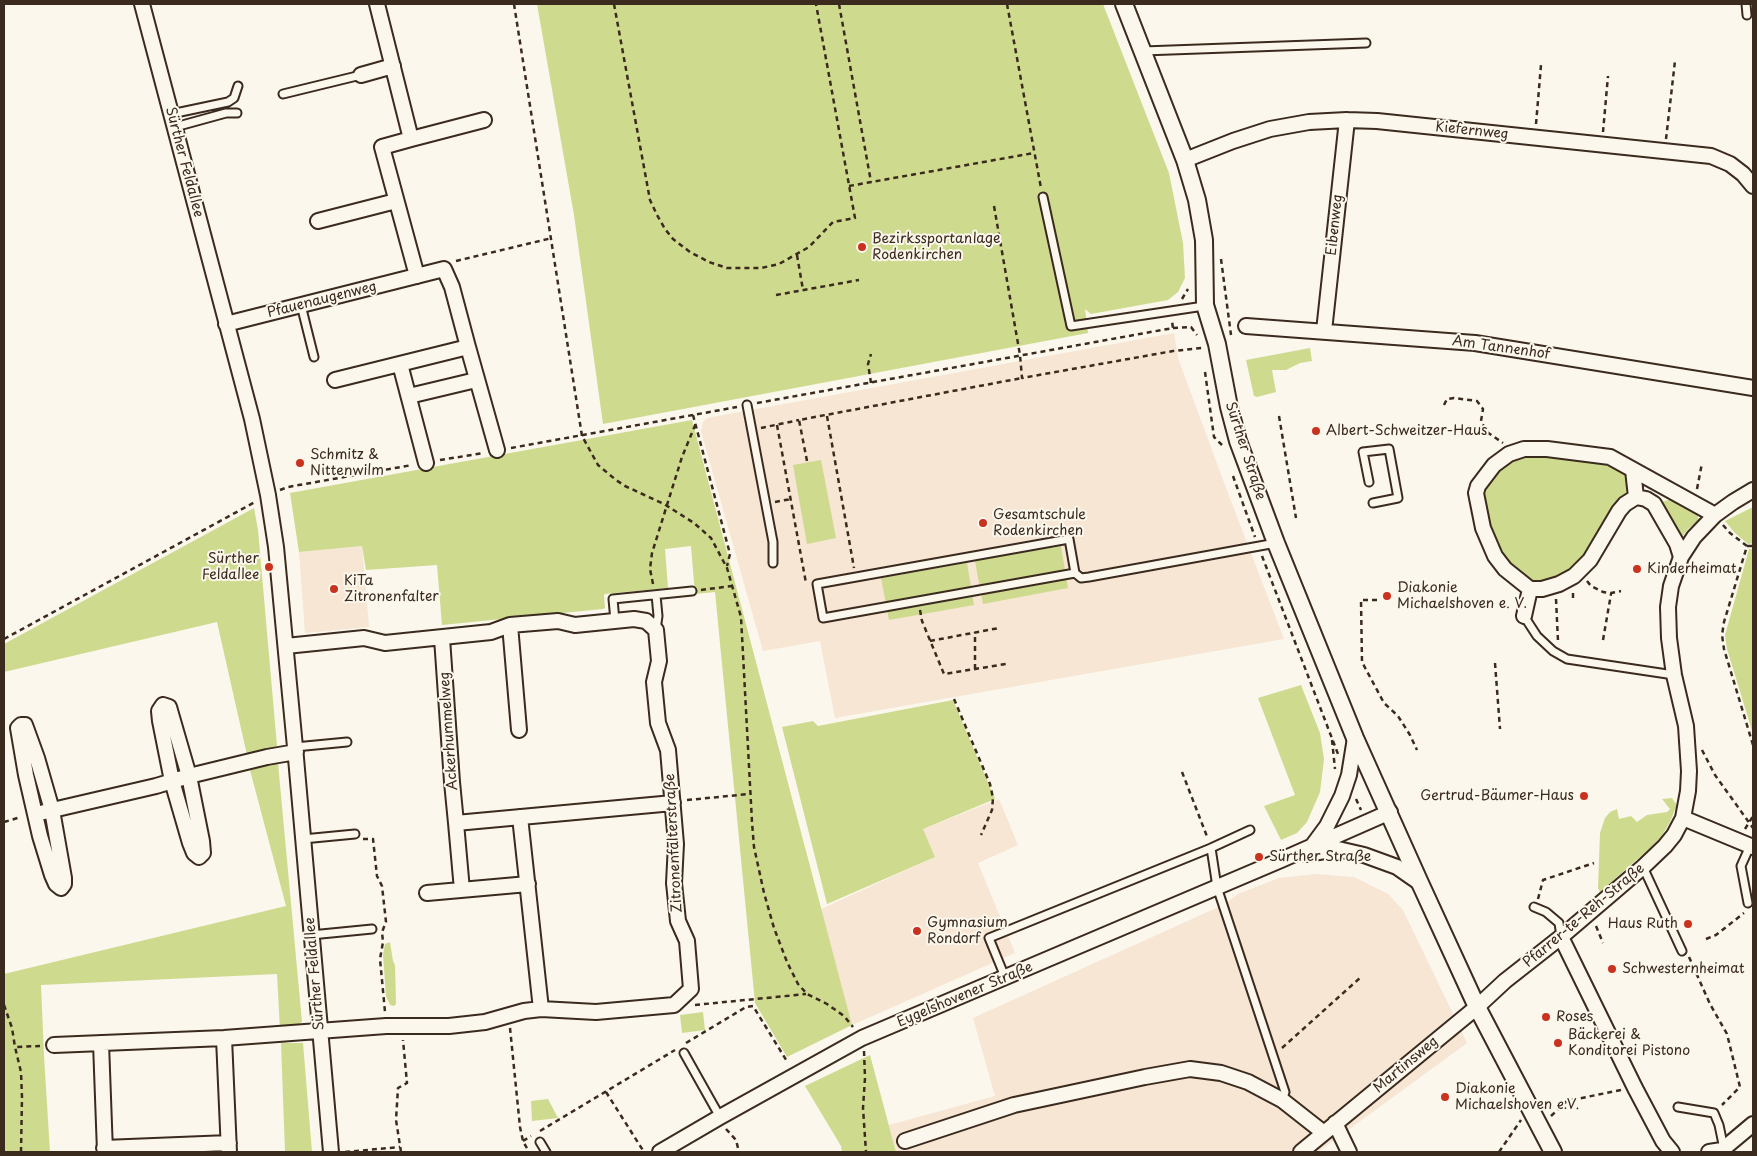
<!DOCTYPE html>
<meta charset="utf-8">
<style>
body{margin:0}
#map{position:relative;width:1757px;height:1156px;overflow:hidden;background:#fbf7ec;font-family:"Playpen Sans",sans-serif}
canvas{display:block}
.frame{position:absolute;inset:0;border:5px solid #3b2a1e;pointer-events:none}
</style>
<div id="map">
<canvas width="1757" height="1156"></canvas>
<div class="frame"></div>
</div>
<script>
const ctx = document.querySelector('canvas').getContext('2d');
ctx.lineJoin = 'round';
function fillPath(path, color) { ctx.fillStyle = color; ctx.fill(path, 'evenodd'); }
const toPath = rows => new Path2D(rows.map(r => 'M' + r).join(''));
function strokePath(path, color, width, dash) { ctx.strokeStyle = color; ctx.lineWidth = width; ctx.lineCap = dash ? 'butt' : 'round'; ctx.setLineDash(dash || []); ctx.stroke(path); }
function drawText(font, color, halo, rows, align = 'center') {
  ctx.font = font + ' "Playpen Sans",sans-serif'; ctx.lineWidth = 4; ctx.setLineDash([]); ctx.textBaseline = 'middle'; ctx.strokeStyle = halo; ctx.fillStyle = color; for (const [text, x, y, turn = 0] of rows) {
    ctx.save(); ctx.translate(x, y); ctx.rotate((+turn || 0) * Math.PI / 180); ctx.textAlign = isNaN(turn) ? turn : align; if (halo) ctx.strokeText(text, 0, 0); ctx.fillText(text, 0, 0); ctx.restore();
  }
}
fillPath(toPath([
 [1174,333,1178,358,1223,480,1284,639,835,718,820,641,763,651,701,431,703,422,707,418],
 [362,546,369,627,305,633,299,552],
 [999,799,1018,845,978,863,1015,953,852,1025,821,909,935,857,923,829],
 [1316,874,1354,877,1388,894,1403,910,1467,1043,1318,1152,896,1152,889,1125,995,1096,973,1018,1223,905,1238,894,1279,878]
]), '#f6e6d3');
fillPath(toPath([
 [537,4,1103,4,1169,173,1183,243,1185,278,1178,292,1168,300,1091,314,1085,309,1088,333,603,424,574,215],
 [1310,348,1312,361,1300,363,1286,370,1272,370,1276,392,1257,397,1254,396,1246,360],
 [692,420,852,1025,787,1057,755,1003,715,592,695,594,691,546,665,549,668,588,605,594,604,595,605,608,603,609,442,625,437,565,366,570,362,546,299,552,290,493],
 [1523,452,1608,461,1621,468,1629,476,1632,488,1628,498,1582,564,1557,581,1534,584,1511,570,1492,541,1480,498,1483,482,1498,468],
 [821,460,836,538,807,544,793,465],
 [1674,498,1695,508,1699,520,1688,529,1679,541,1659,503],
 [1753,507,1753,543,1748,544,1734,532,1725,521],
 [254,508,258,530,277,746,247,755,217,622,4,672,4,644],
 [1061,546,1068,588,983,604,975,561],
 [1749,549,1753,549,1753,734,1727,649,1725,635],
 [967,563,974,605,889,620,881,578],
 [1301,685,1320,733,1324,759,1320,792,1307,822,1297,833,1281,840,1264,806,1295,795,1258,698],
 [953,700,995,799,923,829,935,857,827,904,782,727,813,721,818,726],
 [278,763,302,1022,297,1025,288,1026,288,1030,280,1030,277,974,41,985,44,1056,50,1152,4,1152,4,974,286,906,250,770],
 [1672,798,1676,804,1676,807,1670,822,1661,837,1649,849,1600,892,1598,888,1600,833,1605,818,1610,812,1617,809,1619,819,1631,816,1637,822,1647,815,1667,812,1670,809,1662,799],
 [390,942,393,961,395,965,396,1004,394,1006,390,1005,386,996,383,955,385,944],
 [703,1012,705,1030,682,1033,680,1015],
 [281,1043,303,1043,312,1152,285,1152],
 [870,1055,896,1152,842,1152,841,1146,805,1086],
 [548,1099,558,1118,532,1121,531,1101]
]), '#ceda8e');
const service = toPath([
 [1746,4,1747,15],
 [1143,51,1366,43],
 [283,94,361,75],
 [171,114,228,102,234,98,238,86],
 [175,127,226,113,237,113],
 [1043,197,1071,326,1204,306],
 [301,305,314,357],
 [747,405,773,542,773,563],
 [1369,482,1363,452,1389,449,1398,498,1373,503],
 [1075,573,1069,539,817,584,823,618,1075,573,1081,578,1089,577,1276,543],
 [656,595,658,616,656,630],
 [1524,616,1537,636,1553,651,1567,659,1674,675],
 [615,621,613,599,692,591],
 [295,747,347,742],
 [303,839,355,834],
 [1211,848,1217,887,1285,1092,1282,1100],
 [1643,867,1682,951],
 [1748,903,1741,866,1750,846],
 [1534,907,1546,912,1559,923,1561,937],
 [311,935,372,929],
 [1005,977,989,938,1211,848,1250,830],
 [684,1053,720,1117],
 [1678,1107,1714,1113,1719,1125,1724,1149],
 [540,1142,546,1152]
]);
const minor = toPath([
 [142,4,252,419,268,495,276,547,295,747,331,1152],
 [377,4,411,139,382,147,417,276],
 [361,75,393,66],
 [411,139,484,120],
 [1185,160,1233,141,1270,129,1309,122,1347,120,1377,121,1711,156,1730,164,1743,174,1753,186],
 [318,221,396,201],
 [226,324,444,269,452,287,468,347,335,380],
 [1246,326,1475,343,1753,388],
 [1324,331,1347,120],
 [468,347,497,450],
 [400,364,426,463],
 [409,396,476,380],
 [1633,470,1636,497],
 [1681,557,1677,544,1654,504,1646,499,1636,497,1625,504,1619,511,1590,560,1574,576,1559,584,1542,589,1530,589,1505,569,1495,556,1483,528,1476,493,1478,486,1494,465,1509,454,1524,449,1547,449,1610,457,1715,515],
 [1524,616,1530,589],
 [510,625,519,730],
 [442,638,452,782,456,823,673,803],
 [163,705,169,707,189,776,202,841,203,853,199,857,194,853,190,843,172,781,160,721,159,711,163,705],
 [21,725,25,725,37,758,52,810,64,878,64,884,61,888,56,884,52,875,40,836,26,775,18,728,21,725],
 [44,812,156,786,189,776,267,757,296,752],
 [520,817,541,1009],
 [1683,818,1753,847],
 [456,823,462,890],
 [1313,845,1327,826,1342,796,1349,775,1355,738],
 [1306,854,1338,849,1364,855,1397,867,1420,883],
 [427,893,528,884],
 [1561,937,1635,1088,1663,1141,1672,1152],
 [224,1038,229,1152],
 [101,1043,105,1152],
 [54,1045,224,1038,386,1026,449,1026,485,1022,524,1011,541,1009,596,1012,674,1005,691,989,687,941,678,921,674,883,676,844,668,750,658,723,654,682,659,661,656,630,646,621,634,619,575,625,558,621,510,625,491,632,385,643,364,638,286,646],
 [1335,1123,1349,1152],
 [905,1141,1014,1105,1145,1077,1190,1069,1221,1073,1248,1082,1282,1100,1324,1133],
 [104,1148,229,1143],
 [660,1152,720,1117,862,1038,1281,860,1390,812],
 [1301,1152,1477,1007,1505,981,1561,937,1643,867,1665,846,1674,835,1683,818,1688,791,1689,771,1686,726,1674,675,1669,638,1668,607,1671,586,1681,557,1694,537,1715,515,1733,502,1753,490],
 [1709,1152,1722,1150,1753,1124]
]);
const tertiary = toPath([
 [1124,4,1185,160,1197,200,1204,240,1205,305,1217,344,1229,407,1238,441,1276,543,1355,738,1420,883,1477,1007,1553,1152]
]);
strokePath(service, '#3b2a1e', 11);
strokePath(minor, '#3b2a1e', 18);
strokePath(tertiary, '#3b2a1e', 20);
strokePath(toPath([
 [514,4,582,436,598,465,616,480,625,486,664,504,694,523,711,538,727,568,741,617,752,822,754,847,764,893,774,928,787,962,798,984,807,994,827,1004,844,1016,853,1027],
 [614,4,650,200,657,215,665,229,673,239,690,252,709,262,727,268,761,268,779,264,809,247,833,222,855,218,816,4],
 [839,4,871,182],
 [1007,4,1041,188],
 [1536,124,1541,65],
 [1603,132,1608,76],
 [1666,139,1675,61],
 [849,186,1034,153],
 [994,206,1020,355,1022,378,1173,351,1202,348],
 [797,255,803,290],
 [1221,259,1231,335],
 [456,261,552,238],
 [776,295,859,280],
 [1182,299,1188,289],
 [1173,328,1191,327,1197,335],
 [1205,372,1214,437,1222,445],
 [871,383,868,364,871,354],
 [757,403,1173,328,1172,321],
 [1444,405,1447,399,1454,398,1477,401,1483,409,1481,421,1487,432,1503,443],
 [693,415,730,554,727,566],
 [827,416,854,568],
 [1279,416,1296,518],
 [777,425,806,583],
 [761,428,799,420],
 [511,448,737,407],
 [440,460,484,453],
 [807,461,799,420,1022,378],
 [1233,476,1255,537],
 [1697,489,1702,463],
 [280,490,288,487,412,465],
 [775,502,791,499],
 [1723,525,1730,533,1747,546,1724,622,1722,635,1724,649,1753,745],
 [1747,546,1753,546],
 [1262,556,1338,754],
 [1587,581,1591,586,1603,592,1611,593,1621,591],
 [653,584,650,569,652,553,682,457,696,423],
 [701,590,732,586],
 [1573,593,1573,602],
 [1556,599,1558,641],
 [1377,600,1361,600,1362,662,1384,703,1398,716,1410,735,1417,750],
 [920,610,922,621,944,674,1006,664],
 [4,639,255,502],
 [1603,640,1611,594],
 [930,641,999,628],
 [1495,663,1500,729],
 [975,669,975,632],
 [954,699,990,784,993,798,992,810,981,835],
 [1332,740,1335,769],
 [1702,750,1715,775,1753,828],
 [1182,772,1208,839],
 [1356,799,1361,810],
 [687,800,749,794],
 [4,822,21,817],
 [1745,829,1753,816],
 [363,839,373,839,377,876,382,886,386,922,382,932,383,942,380,959,385,1012],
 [1538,899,1543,880,1594,863],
 [1596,926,1603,943],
 [1706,939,1716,935,1744,913],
 [1689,957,1710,1004,1727,1034,1740,1087,1722,1105],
 [4,1005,12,1028,15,1047],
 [695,1005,806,994],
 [510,1028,520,1127,523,1141,529,1152],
 [686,1043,746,1007,753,1006,788,1063],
 [1282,1048,1361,977],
 [864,1051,865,1078,863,1108,866,1152],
 [606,1092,644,1152],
 [1551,1116,1567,1101,1621,1090],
 [726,1129,736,1140,739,1152],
 [540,1131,675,1050],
 [523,1141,531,1136],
 [21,1152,22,1097,21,1072,15,1047,40,1046],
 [345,1152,400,1147],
 [401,1152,396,1120,398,1088,407,1083,403,1040],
 [1499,1152,1521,1120]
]), '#3b2a1e', 2.5, [5, 4]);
strokePath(service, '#fbf7ec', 7);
strokePath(minor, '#fbf7ec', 14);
strokePath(tertiary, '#fbf7ec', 16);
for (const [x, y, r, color] of [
 [862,247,5,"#c8321e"],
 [1316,431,5,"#c8321e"],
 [300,463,5,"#c8321e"],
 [983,523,5,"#c8321e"],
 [269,567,5,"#c8321e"],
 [1637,569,5,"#c8321e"],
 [334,589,5,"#c8321e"],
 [1387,596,5,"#c8321e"],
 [1584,796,5,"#c8321e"],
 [1259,857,5,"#c8321e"],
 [1688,924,5,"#c8321e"],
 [917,931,5,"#c8321e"],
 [1612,969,5,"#c8321e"],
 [1546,1017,5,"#c8321e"],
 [1558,1043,5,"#c8321e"],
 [1445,1097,5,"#c8321e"]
]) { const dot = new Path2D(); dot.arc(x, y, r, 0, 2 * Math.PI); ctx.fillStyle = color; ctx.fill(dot); strokePath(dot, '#fbf7ec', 2); }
drawText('14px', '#3b2a1e', '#fbf7ec', [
 ["Kiefernweg",1472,131,6],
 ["Sürther Feldallee",184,162,75],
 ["Eibenweg",1335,225,-84],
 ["Pfauenaugenweg",322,300,-14],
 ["Am Tannenhof",1501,348,8],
 ["Sürther Straße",1245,451,72],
 ["Ackerhummelweg",449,731,-94],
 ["Zitronenfalterstraße",674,843,-93],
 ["Pfarrer-te-Reh-Straße",1584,916,-40],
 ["Sürther Feldallee",315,974,-95],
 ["Eygelshovener Straße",965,995,-23],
 ["Martinsweg",1406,1065,-40]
]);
drawText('14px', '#3b2a1e', '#fbf7ec', [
 ["Bezirkssportanlage",872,239],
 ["Rodenkirchen",872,255],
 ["Albert-Schweitzer-Haus",1326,431],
 ["Schmitz &",310,455],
 ["Nittenwilm",310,471],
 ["Gesamtschule",993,515],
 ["Rodenkirchen",993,531],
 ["Sürther",259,559,"right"],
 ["Feldallee",259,575,"right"],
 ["Kinderheimat",1647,569],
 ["KiTa",344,581],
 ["Zitronenfalter",344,597],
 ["Diakonie",1397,588],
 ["Michaelshoven e. V.",1397,604],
 ["Gertrud-Bäumer-Haus",1574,796,"right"],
 ["Sürther Straße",1269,857],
 ["Gymnasium",927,923],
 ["Rondorf",927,939],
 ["Haus Ruth",1678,924,"right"],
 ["Schwesternheimat",1622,969],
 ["Roses",1556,1017],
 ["Bäckerei &",1568,1035],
 ["Konditorei Pistono",1568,1051],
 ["Diakonie",1455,1089],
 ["Michaelshoven e.V.",1455,1105]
], 'left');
</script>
